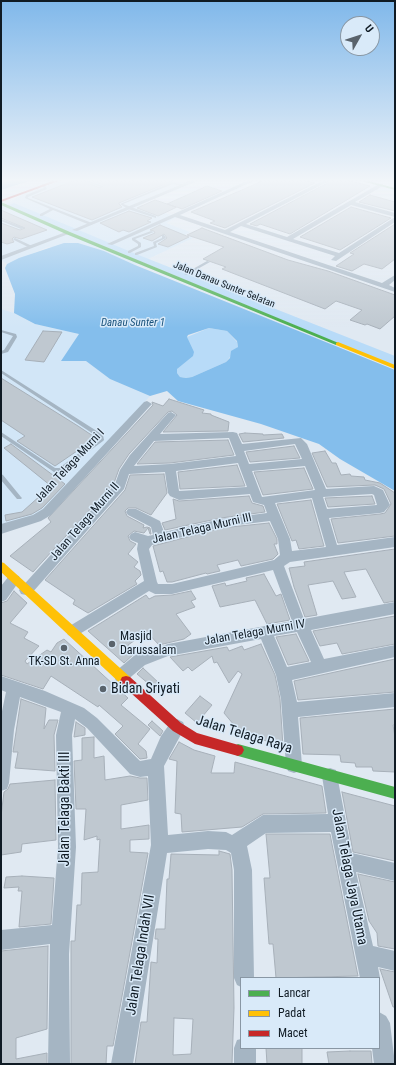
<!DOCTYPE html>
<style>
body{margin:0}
#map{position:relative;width:396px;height:1065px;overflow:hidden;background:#e0e9f2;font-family:"Roboto Condensed",sans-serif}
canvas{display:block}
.frame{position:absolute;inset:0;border:2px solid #101b24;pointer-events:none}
.legend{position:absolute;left:240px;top:977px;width:140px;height:72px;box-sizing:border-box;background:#d9eaf9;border:1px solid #8997a4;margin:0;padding:5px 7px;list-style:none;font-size:12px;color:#101b24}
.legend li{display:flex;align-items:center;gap:8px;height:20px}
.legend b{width:20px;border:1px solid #8997a4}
.north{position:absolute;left:340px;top:16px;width:40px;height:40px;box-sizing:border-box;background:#d9eaf9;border:1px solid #8997a4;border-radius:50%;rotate:51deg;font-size:11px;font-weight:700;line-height:16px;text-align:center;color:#101b24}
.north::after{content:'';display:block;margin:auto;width:14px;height:18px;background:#59636c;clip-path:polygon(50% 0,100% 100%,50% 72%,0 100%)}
</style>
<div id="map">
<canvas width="396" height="1065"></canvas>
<div class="frame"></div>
<ul class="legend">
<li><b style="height:5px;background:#4caf50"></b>Lancar</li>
<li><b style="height:5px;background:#ffc107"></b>Padat</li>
<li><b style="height:5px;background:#c62828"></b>Macet</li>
</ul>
<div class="north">U</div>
</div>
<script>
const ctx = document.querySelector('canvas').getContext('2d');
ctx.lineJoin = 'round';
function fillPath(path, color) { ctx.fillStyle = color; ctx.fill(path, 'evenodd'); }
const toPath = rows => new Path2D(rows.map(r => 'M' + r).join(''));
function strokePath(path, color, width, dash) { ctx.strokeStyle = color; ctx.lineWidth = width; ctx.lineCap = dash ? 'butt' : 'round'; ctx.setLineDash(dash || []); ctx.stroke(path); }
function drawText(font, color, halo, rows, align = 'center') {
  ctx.font = font + ' "Roboto Condensed",sans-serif'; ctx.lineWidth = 3; ctx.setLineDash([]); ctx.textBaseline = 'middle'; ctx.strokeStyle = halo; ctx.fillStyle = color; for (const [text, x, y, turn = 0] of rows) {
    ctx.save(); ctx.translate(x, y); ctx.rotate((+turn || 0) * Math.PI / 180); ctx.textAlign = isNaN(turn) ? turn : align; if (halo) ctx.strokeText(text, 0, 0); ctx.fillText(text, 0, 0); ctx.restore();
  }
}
fillPath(toPath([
 [66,179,194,179,137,203,177,217,166,223,190,232,185,235,193,238,135,265,104,251,48,247,7,264,1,260,1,206,26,193],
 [1,309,14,313,35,324,80,334,62,361,86,361,110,379,150,396,42,515,1,528]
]), '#d2e6f7');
fillPath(toPath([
 [14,203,136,254,395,356,395,367,7,206],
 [209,328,227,331,237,342,238,347,226,362,192,377,186,378,180,377,177,373,177,369,188,341,187,337]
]), '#b8dbf8');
fillPath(toPath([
 [12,179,35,179,1,190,1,183],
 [64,243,78,243,104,251,135,265,395,370,395,491,340,459,319,444,261,424,178,401,167,391,150,396,110,379,86,361,61,361,79,334,35,324,14,313,15,294,5,268,7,264,19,258],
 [209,328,227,331,237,341,238,347,231,351,230,358,226,362,192,377,186,378,180,377,177,373,177,369,193,356,194,352,187,337,188,335]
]), '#84beec');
const building = toPath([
 [78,179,100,188,104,185,87,179,175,180,119,203,119,204,122,207,92,220,32,197,78,179],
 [267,179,299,179,315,183,225,228,210,223,215,221,191,212,267,179],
 [335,179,342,179,370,186,290,234,260,224,257,226,250,224,335,179],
 [207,186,222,191,182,209,177,207,158,216,137,208,155,200,176,207,167,204,207,186],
 [370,195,395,202,395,211,359,202,370,195],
 [351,207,391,218,340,250,300,237,351,207],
 [1,210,10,214,47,230,21,239,14,237,12,239,14,242,7,244,1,242,1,223,20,230,25,228,1,218,1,210],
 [129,211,152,218,147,221,151,222,129,232,123,230,119,232,100,223,129,211],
 [395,224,395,259,382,269,364,264,352,271,336,266,354,254,350,253,395,224],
 [160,225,189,237,168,247,158,244,167,238,164,234,152,241,143,238,155,233,154,231,150,230,160,225],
 [202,228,288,260,328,271,395,295,395,316,380,329,367,324,365,325,350,320,362,310,336,301,325,309,222,269,226,267,203,259,224,247,187,235,202,228],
 [43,331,62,332,44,362,25,360,43,331],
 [1,378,78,426,96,438,55,466,17,441,25,436,1,420,1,378],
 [169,399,204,410,202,413,211,414,211,415,229,422,228,431,163,432,177,415,172,411,168,412,129,454,119,469,114,483,33,572,10,556,51,522,48,518,153,405,152,402,163,406,169,399],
 [245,433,263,434,263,435,282,434,284,438,243,442,239,434,245,433],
 [228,440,234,455,170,463,137,464,155,442,228,440],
 [11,444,65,484,42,508,32,514,6,521,5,515,22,512,51,486,4,448,11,444],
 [294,446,300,458,250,462,246,452,294,446],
 [325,451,332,463,336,463,341,475,350,474,351,476,364,477,365,480,380,483,395,493,395,536,338,543,331,519,380,514,385,513,391,504,384,489,375,485,327,487,312,453,325,451],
 [237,465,245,486,180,489,178,472,237,465],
 [304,468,313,489,263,495,254,472,304,468],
 [164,474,167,493,151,515,136,508,128,508,125,511,127,516,144,525,143,528,147,527,150,528,151,534,150,534,148,528,144,533,134,531,128,536,130,541,136,544,128,554,138,562,134,567,140,571,141,575,135,581,137,584,88,613,73,604,75,600,45,580,125,490,130,475,164,474],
 [249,496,252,503,263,506,265,512,221,518,165,530,162,523,176,519,173,499,179,501,249,496],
 [372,496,375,504,328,507,325,498,372,496],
 [311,500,324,546,299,549,296,540,292,541,277,504,311,500],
 [269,523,277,539,277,544,274,544,278,554,273,559,241,566,238,560,217,565,220,571,207,574,206,573,172,582,167,582,163,571,160,572,153,546,221,528,269,523],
 [395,549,395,601,384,603,366,569,344,572,356,597,342,599,333,581,308,585,317,615,305,617,294,587,289,568,305,566,304,562,395,549],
 [264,574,276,596,281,594,290,620,267,624,255,600,220,607,212,586,225,583,226,586,247,581,246,578,264,574],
 [14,591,27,603,10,623,28,632,24,638,39,646,25,661,27,664,47,650,51,652,57,643,64,639,128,698,121,705,150,729,138,744,146,751,147,758,140,759,115,734,123,726,99,705,98,707,51,676,43,689,1,675,1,603,7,601,14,591],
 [191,591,196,599,191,601,195,607,176,614,191,634,184,639,159,645,147,632,128,645,135,653,124,663,88,631,146,595,149,599,155,596,172,595,191,591],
 [395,616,395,644,342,654,337,643,320,646,313,631,395,616],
 [296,634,309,661,288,665,276,637,296,634],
 [261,644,275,675,280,699,283,747,239,731,224,713,242,674,238,671,229,683,217,662,214,663,212,656,192,671,188,667,183,671,170,657,227,647,229,651,242,646,244,650,261,644],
 [395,659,395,692,298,700,294,681,395,659],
 [143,668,160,684,156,690,137,674,143,668],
 [200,696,212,705,197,723,185,713,200,696],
 [21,699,46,708,44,729,49,720,58,720,54,735,55,771,15,768,18,752,13,752,21,699],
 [395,709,395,725,393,725,395,737,395,772,373,771,372,767,356,767,355,763,341,762,340,755,303,754,300,718,395,709],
 [152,721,163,731,160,736,148,725,152,721],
 [76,722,85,728,85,735,74,737,76,722],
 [94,737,94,758,104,756,105,780,130,776,140,778,147,778,148,800,121,805,121,829,149,825,149,839,130,840,130,852,148,853,113,1046,107,1046,106,1064,71,1064,71,941,75,941,77,905,81,905,82,873,98,872,100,839,97,840,97,836,84,840,86,809,76,809,74,761,82,760,82,738,94,737],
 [179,742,194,750,215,756,211,773,234,773,235,762,322,786,326,813,263,814,242,827,182,832,181,814,175,813,177,761,169,759,179,742],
 [55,780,56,840,22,844,21,852,1,855,1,816,4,792,8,789,10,784,55,780],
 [342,792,395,806,395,861,353,852,342,792],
 [266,834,330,834,358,976,276,978,273,944,269,944,264,878,270,878,266,834],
 [219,851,230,854,232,870,234,1008,232,1064,135,1064,141,1022,147,1022,151,962,157,963,158,939,155,939,156,929,165,929,167,879,169,879,171,854,219,855,219,851],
 [174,1018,193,1019,191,1054,173,1055,174,1018],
 [358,874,395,882,395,949,378,946,377,933,369,921,358,874],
 [22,876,54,878,51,924,19,927,22,891,18,891,19,887,4,888,6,877,22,876],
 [48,946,47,1029,16,1038,16,1059,47,1053,47,1064,1,1064,1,951,48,946],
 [380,969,395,972,395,1007,393,1007,380,969],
 [266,1048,302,1048,302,1064,267,1064,266,1048],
 [350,1051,371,1051,372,1064,329,1064,327,1052,350,1051]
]);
fillPath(building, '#bfc8d0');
strokePath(building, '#a7b0b9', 1);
fillPath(toPath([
 [79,179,83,179,103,186,101,187,79,179],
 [172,182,184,185,183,186,173,184,123,204,156,216,156,218,128,209,120,204,172,182],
 [42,184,44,184,47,189,28,197,28,198,92,223,92,225,90,225,53,210,42,216,40,216,40,214,50,209,25,198,26,195,44,188,42,184],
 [1,219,23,227,24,228,21,229,1,221,1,219],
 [151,231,154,232,135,239,141,243,141,247,130,253,128,253,128,251,138,246,138,244,132,240,132,238,151,231],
 [162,235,164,235,166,238,156,243,157,247,137,255,135,255,135,253,154,246,153,242,162,238,162,235],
 [15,238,32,246,33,247,30,248,14,240,13,239,15,238],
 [207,261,210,262,187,275,184,274,207,261],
 [1,330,16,334,17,337,8,352,1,354,1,351,4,350,13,336,1,332,1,330],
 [1,370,103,435,104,440,103,441,62,471,54,472,1,436,1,432,55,468,59,468,98,439,98,437,1,373,1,370],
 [1,474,3,475,21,497,22,498,21,499,17,499,1,480,1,474]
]), '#a5b5c3');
fillPath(toPath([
 [194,179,202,179,77,231,72,230,194,179],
 [251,179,258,179,180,215,225,230,326,179,333,179,246,224,287,237,379,184,383,184,383,186,355,202,395,213,395,217,351,205,293,239,339,253,395,217,395,222,336,261,331,260,335,256,241,226,230,232,382,283,395,275,395,280,389,285,395,288,395,292,175,217,112,245,107,244,251,179],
 [66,232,71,233,1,260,1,256,66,232],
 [147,401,152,404,150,406,51,515,41,521,1,534,1,524,33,515,43,509,144,402,147,401],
 [171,412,176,415,160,434,233,432,237,433,242,444,301,438,307,444,326,489,374,486,383,490,390,505,384,512,380,513,329,518,337,545,395,537,395,547,290,562,284,566,304,619,395,602,395,614,311,630,324,659,395,645,395,657,292,680,297,702,395,693,395,707,298,717,302,765,300,771,294,773,288,771,286,765,281,699,276,675,261,639,168,656,145,665,126,681,121,683,116,681,114,676,116,671,135,655,168,644,292,621,273,570,172,594,155,594,149,591,78,635,73,637,68,635,66,631,68,627,144,581,137,549,138,543,131,540,129,537,131,534,135,532,148,536,153,535,151,527,128,515,126,512,128,509,136,509,160,521,164,532,221,519,267,513,264,505,253,502,250,494,179,500,170,496,168,493,165,472,129,474,124,489,31,594,26,595,21,594,19,590,115,484,120,470,130,455,168,413,171,412],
 [229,438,236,456,170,464,134,466,154,441,229,438],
 [295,444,302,459,249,464,244,451,295,444],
 [238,463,247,487,179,491,176,471,238,463],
 [305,466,315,490,262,497,252,471,305,466],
 [372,494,374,495,377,505,327,509,323,497,372,494],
 [312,498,326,547,292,551,290,539,275,503,312,498],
 [270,521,278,539,280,555,274,560,172,584,158,584,157,582,149,549,152,545,221,527,270,521],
 [297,632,311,662,287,667,274,636,297,632],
 [14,575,19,576,20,580,6,600,1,602,1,586,9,576,14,575],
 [1,676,45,691,84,708,97,718,140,761,151,759,161,736,171,722,177,719,183,722,185,727,164,766,168,835,208,831,226,832,232,835,263,815,328,814,322,776,324,770,330,768,336,770,352,853,395,863,395,881,356,872,373,946,395,951,395,971,378,967,380,978,379,981,379,978,360,978,331,832,266,833,247,846,252,870,254,978,241,978,241,987,237,985,234,978,234,870,231,853,226,850,208,849,167,853,133,1064,111,1064,151,845,148,776,140,777,130,774,87,728,75,719,72,735,76,847,69,954,70,1064,48,1064,50,944,1,950,1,930,52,925,58,847,56,735,61,712,20,697,14,730,9,783,7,789,1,791,1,716,6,692,1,690,1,676],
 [379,1012,386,1016,390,1023,395,1064,374,1064,372,1048,379,1048,379,1012],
 [241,1039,241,1048,256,1048,256,1064,234,1064,234,1048,237,1040,241,1039]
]), '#a5b5c3');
fillPath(toPath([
 [354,179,361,179,395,188,395,190,354,179],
 [1,202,70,232,341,344,336,345,66,234,1,205,1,202],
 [238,744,395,787,395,799,238,756,234,754,232,750,234,746,238,744]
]), '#4caf50');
fillPath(toPath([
 [338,342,395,365,395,369,336,345,336,343,338,342],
 [1,562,4,563,130,677,132,681,130,685,126,686,122,685,1,572,1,562]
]), '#ffc107');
fillPath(toPath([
 [58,179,64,179,1,202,1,200,58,179],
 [126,676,130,677,181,723,197,733,242,746,244,750,242,754,238,756,195,744,173,731,122,685,120,681,122,677,126,676]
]), '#c62828');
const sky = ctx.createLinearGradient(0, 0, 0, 328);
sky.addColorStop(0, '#80b8ea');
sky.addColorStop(0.55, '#f1f5f9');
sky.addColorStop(1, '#f1f5f900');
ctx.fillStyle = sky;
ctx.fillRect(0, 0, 396, 328);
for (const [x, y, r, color] of [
 [112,644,4,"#59636c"],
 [64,648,4,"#59636c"],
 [103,689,4,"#59636c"]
]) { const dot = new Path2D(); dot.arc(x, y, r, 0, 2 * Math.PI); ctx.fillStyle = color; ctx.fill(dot); strokePath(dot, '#d9eaf9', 1.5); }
drawText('10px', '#101b24', '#d9eaf9', [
 ["Jalan Danau Sunter Selatan",224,285,22]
]);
drawText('italic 11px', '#19527c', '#d9eaf9', [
 ["Danau Sunter 1",133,323]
]);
drawText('12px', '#101b24', '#d9eaf9', [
 ["Jalan Telaga Murni I",70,466,-47],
 ["Jalan Telaga Murni II",85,522,-49],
 ["Jalan Telaga Murni III",202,529,-13],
 ["Jalan Telaga Murni IV",255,633,-10]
]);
drawText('12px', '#101b24', '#d9eaf9', [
 ["Masjid",120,637],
 ["Darussalam",120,651],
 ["TK-SD St. Anna",64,662,"center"]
], 'left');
drawText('14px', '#101b24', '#d9eaf9', [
 ["Bidan Sriyati",111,689]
], 'left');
drawText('14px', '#101b24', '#d9eaf9', [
 ["Jalan Telaga Raya",244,735,17],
 ["Jalan Telaga Bakti III",65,809,-90],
 ["Jalan Telaga Jaya Utama",349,877,79],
 ["Jalan Telaga Indah VII",141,955,-81]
]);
</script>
